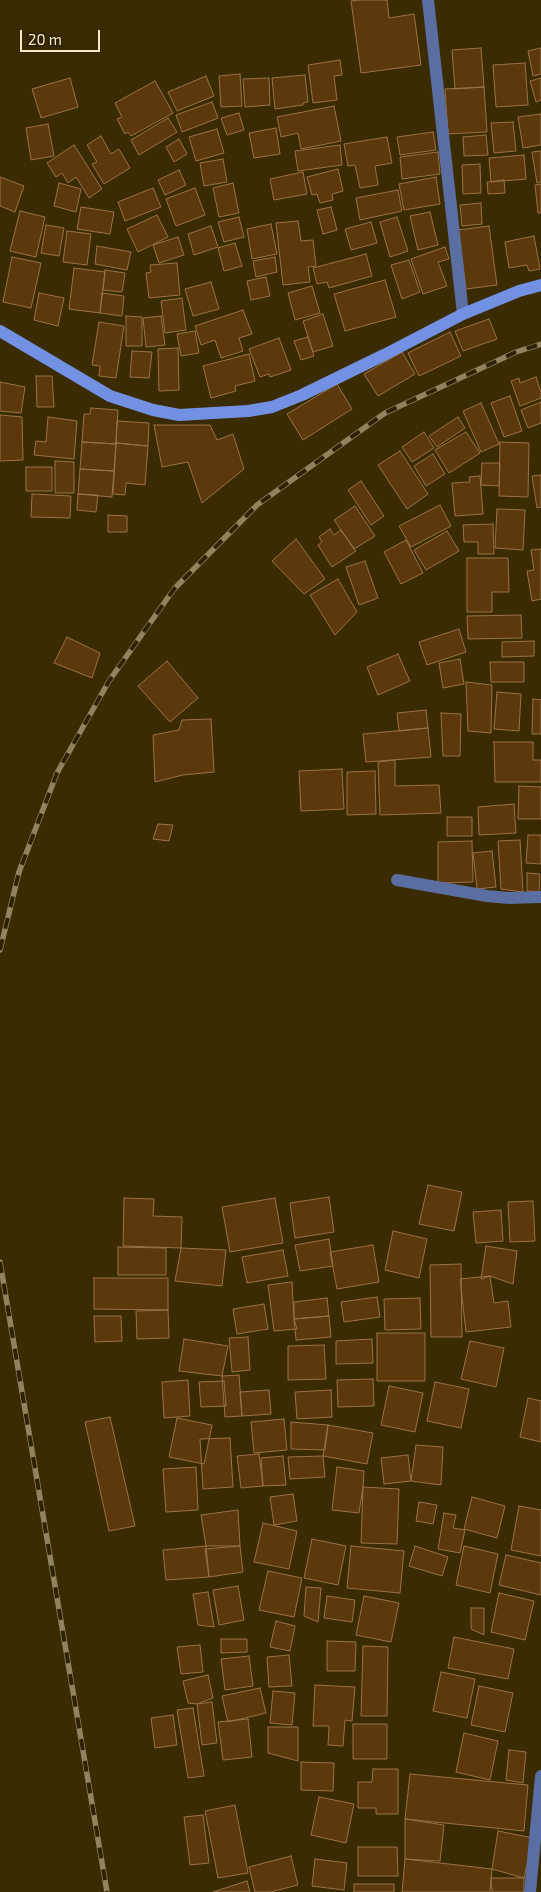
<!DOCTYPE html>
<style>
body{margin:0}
#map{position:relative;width:541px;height:1892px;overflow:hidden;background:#3b2b00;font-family:"Exo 2",sans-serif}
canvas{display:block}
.scale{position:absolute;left:20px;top:30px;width:80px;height:22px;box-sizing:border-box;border:2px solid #f6e9cd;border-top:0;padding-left:6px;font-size:15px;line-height:18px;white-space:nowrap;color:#f6e9cd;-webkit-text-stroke:4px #2d2204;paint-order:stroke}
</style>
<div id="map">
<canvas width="541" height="1892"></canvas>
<div class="scale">20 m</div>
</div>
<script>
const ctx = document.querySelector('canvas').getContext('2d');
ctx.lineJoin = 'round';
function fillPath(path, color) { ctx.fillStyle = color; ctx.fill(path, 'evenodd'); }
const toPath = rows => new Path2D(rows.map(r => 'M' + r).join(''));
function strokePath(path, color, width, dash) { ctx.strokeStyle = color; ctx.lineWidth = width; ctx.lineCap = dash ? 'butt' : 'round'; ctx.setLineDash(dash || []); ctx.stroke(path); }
const building = toPath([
 [359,0,387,0,389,18,414,14,421,65,361,73,351,1,359,0],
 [481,48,484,87,455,89,452,50,481,48],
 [541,48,541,74,533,76,528,51,541,48],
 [340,60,342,75,334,76,337,100,313,103,308,65,340,60],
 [525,63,528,105,496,107,493,65,525,63],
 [240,74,242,106,221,107,219,76,240,74],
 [305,75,308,102,303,103,303,105,275,109,272,78,305,75],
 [206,76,214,96,177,111,168,92,206,76],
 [70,78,78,107,41,118,32,89,70,78],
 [269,78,270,105,245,107,243,79,269,78],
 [541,78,541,100,536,102,530,81,541,78],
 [155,81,173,113,131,136,128,132,125,134,117,119,122,117,115,103,155,81],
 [484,87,487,132,448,134,445,89,484,87],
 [212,102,218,118,182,132,176,115,212,102],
 [334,106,341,141,301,149,298,133,281,137,277,117,334,106],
 [239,113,244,130,227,135,221,118,239,113],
 [541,114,541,145,523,148,518,117,541,114],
 [168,118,177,132,139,155,131,140,168,118],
 [513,122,516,151,494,153,491,123,513,122],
 [48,124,54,156,31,160,26,128,48,124],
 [276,128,280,154,254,158,249,133,276,128],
 [217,129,224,153,196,161,189,137,217,129],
 [433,132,436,150,400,155,397,137,433,132],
 [486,135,488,155,464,156,463,137,486,135],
 [101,136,111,154,119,149,130,168,104,184,92,164,97,162,87,145,101,136],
 [387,137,392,163,375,166,378,185,360,188,355,165,348,166,344,144,387,137],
 [179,139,187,154,174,162,166,147,179,139],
 [74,145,102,189,89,198,76,177,68,183,62,173,56,177,47,163,74,145],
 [340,145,342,165,298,171,295,151,340,145],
 [541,151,541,182,537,183,532,152,541,151],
 [438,152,440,174,402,179,400,157,438,152],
 [524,155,526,179,491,182,489,158,524,155],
 [223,159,227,182,204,186,200,163,223,159],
 [480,164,481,193,463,194,462,165,480,164],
 [338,169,343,191,332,194,333,200,320,203,317,194,312,195,307,177,338,169],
 [179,170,186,185,165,195,158,180,179,170],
 [303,172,307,194,274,200,270,179,303,172],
 [0,177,24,186,15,212,0,206,0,177],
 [436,177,440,204,404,210,399,184,436,177],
 [504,180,505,193,488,194,487,182,504,180],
 [59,183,81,189,76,212,54,206,59,183],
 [233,183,239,213,219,217,213,188,233,183],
 [541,184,541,213,538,213,535,185,541,184],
 [153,188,161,207,125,221,118,202,153,188],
 [195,188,205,215,176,226,166,199,195,188],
 [398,190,402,211,360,220,356,198,398,190],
 [481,203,482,224,462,226,460,205,481,203],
 [81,207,114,212,110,234,77,229,81,207],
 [331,207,337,230,323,234,317,210,331,207],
 [20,211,45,217,36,257,10,251,20,211],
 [430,212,438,245,418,250,410,216,430,212],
 [157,215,168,237,138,252,127,229,157,215],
 [239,217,244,237,224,242,218,222,239,217],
 [397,217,408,251,390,257,380,222,397,217],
 [298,221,301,241,313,240,316,266,308,267,310,282,283,285,276,223,298,221],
 [371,222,377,243,351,250,345,229,371,222],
 [271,224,277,254,252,259,247,229,271,224],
 [46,225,64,228,59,256,41,253,46,225],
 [211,226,218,247,194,255,188,234,211,226],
 [489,226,497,285,466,289,458,230,489,226],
 [67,231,91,234,87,265,63,262,67,231],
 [534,236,540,269,529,271,527,265,509,268,505,242,534,236],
 [178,237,184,255,159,263,153,245,178,237],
 [235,243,242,266,224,271,218,248,235,243],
 [97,246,131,252,127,270,95,264,97,246],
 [445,247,449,259,438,262,447,286,423,294,411,259,445,247],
 [366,254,372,276,329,288,327,282,317,284,313,268,366,254],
 [12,257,41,263,31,308,3,302,12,257],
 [275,257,277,272,256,277,253,261,275,257],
 [409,260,420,292,402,299,391,265,409,260],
 [177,263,180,295,149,298,146,273,151,272,150,265,177,263],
 [74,268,105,272,100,313,69,309,74,268],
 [105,270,125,273,122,292,103,290,105,270],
 [266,277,270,296,251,300,247,281,266,277],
 [385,280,396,317,345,331,334,294,385,280],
 [211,282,219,309,193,316,185,289,211,282],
 [312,286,320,313,295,320,288,293,312,286],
 [39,293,64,298,58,326,34,320,39,293],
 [102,293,124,296,122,316,100,313,102,293],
 [182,298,186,330,165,333,161,301,182,298],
 [243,310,252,334,239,338,243,351,221,358,215,340,201,345,195,326,243,310],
 [323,314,333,346,313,352,303,321,323,314],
 [126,316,142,317,142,346,126,346,126,316],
 [161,316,165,345,146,347,143,318,161,316],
 [489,319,497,339,463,351,455,331,489,319],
 [99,322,124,326,116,378,99,376,100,366,92,365,99,322],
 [195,331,199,353,181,356,177,334,195,331],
 [450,332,461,356,419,376,408,353,450,332],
 [308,337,314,356,301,360,294,341,308,337],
 [279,338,291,370,270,377,269,374,260,377,249,349,279,338],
 [178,348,179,390,159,391,158,349,178,348],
 [132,351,152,352,149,378,130,377,132,351],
 [402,352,415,374,378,396,364,374,402,352],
 [249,354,255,381,235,386,236,391,211,398,203,366,249,354],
 [36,376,52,376,54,407,37,407,36,376],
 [536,377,541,392,541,398,520,406,511,381,519,378,520,383,536,377],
 [0,382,25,387,21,413,0,411,0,382],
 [337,384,352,409,303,440,287,414,337,384],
 [510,396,522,431,504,437,491,403,510,396],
 [541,402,541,423,528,428,521,410,541,402],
 [481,403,499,444,481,452,463,411,481,403],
 [91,408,118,410,116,444,82,442,84,414,90,414,91,408],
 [0,415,22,417,23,460,0,461,0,415],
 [48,417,77,421,74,459,34,455,36,441,46,442,48,417],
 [458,417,465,428,437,447,429,436,458,417],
 [117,421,149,423,148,446,116,443,117,421],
 [154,425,210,425,217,440,233,434,244,469,202,503,188,462,162,467,154,425],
 [424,432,434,448,412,462,402,447,424,432],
 [466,432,480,453,449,473,435,450,466,432],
 [82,442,116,444,114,471,80,469,82,442],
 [500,442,529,443,528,497,499,496,500,442],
 [116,443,148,446,145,485,126,483,125,495,113,494,116,443],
 [400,451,428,494,407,509,378,465,400,451],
 [433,454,445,474,426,486,414,466,433,454],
 [55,461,74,462,74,493,55,493,55,461],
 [482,463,500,463,499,486,481,485,482,463],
 [26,467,52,467,52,491,26,491,26,467],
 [80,469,114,471,112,497,78,494,80,469],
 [541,475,541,507,537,508,532,476,541,475],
 [480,476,483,514,455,516,452,483,470,482,469,477,480,476],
 [361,481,384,516,371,525,348,490,361,481],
 [32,494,71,496,70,518,31,517,32,494],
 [78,494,98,495,96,512,77,510,78,494],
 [440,505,451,526,411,547,399,526,440,505],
 [355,506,375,536,354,549,334,520,355,506],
 [497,509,525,510,523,550,495,548,497,509],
 [108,515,127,516,127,532,108,532,108,515],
 [493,524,494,554,478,554,478,542,464,542,463,525,493,524],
 [330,529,334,535,341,530,356,551,332,567,318,545,322,542,319,537,330,529],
 [447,531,459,551,426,570,414,550,447,531],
 [296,539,325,579,304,594,272,561,296,539],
 [406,540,423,573,401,584,384,552,406,540],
 [541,549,541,599,532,601,527,571,534,570,531,550,541,549],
 [467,558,508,558,509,592,492,592,492,612,467,612,467,558],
 [365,561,378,598,359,605,346,567,365,561],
 [338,579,357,612,335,635,310,595,338,579],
 [521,615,522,638,468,639,467,616,521,615],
 [459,629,466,652,427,665,419,642,459,629],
 [67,637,100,653,92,678,54,663,67,637],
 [534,641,534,656,502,657,502,642,534,641],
 [398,654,410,681,378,695,367,667,398,654],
 [460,659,464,684,443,688,439,663,460,659],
 [167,661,198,698,170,722,138,686,167,661],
 [490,662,524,662,524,682,491,682,490,662],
 [466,682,492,685,491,733,468,731,466,682],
 [497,692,521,694,519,731,494,729,497,692],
 [533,699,541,700,541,734,532,734,533,699],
 [426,710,428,728,399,731,397,713,426,710],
 [441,713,461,714,460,756,443,756,441,713],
 [211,719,214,772,183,775,155,782,153,735,179,730,182,720,211,719],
 [428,728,431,757,366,762,363,734,428,728],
 [494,742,533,742,533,760,541,760,541,782,495,782,494,742],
 [395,760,395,786,439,785,441,813,380,815,378,762,395,760],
 [342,769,344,809,301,811,299,771,342,769],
 [375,771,376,814,347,815,347,772,375,771],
 [519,786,541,787,541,819,518,819,519,786],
 [514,804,516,833,479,835,478,807,514,804],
 [447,817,472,817,472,836,447,836,447,817],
 [158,824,173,825,169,841,153,839,158,824],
 [528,835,541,835,541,864,526,863,528,835],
 [520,840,523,892,501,889,498,841,520,840],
 [472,841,473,882,438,883,438,842,472,841],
 [492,851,496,887,477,889,473,853,492,851],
 [527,873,540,874,539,892,527,891,527,873],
 [428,1185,462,1192,454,1231,419,1224,428,1185],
 [329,1197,334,1232,295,1238,290,1203,329,1197],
 [124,1198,154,1199,153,1216,182,1217,181,1248,123,1246,124,1198],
 [275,1198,283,1243,230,1252,222,1207,275,1198],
 [533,1201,535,1241,510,1242,508,1202,533,1201],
 [501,1210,503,1241,476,1243,473,1212,501,1210],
 [393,1231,427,1239,419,1278,385,1270,393,1231],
 [329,1239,333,1266,300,1271,295,1245,329,1239],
 [373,1245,379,1282,337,1289,330,1252,373,1245],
 [486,1246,517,1251,513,1284,490,1276,481,1279,486,1246],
 [118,1247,166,1248,166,1275,118,1275,118,1247],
 [181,1248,226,1250,222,1286,175,1281,181,1248],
 [283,1250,288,1276,247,1283,242,1257,283,1250],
 [461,1264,462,1337,431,1337,430,1265,461,1264],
 [490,1276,494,1303,508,1301,511,1327,466,1332,460,1279,490,1276],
 [94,1278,168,1278,168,1310,94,1309,94,1278],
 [292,1282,294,1319,297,1329,274,1331,268,1285,292,1282],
 [377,1297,380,1317,344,1322,341,1302,377,1297],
 [327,1298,329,1316,294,1319,294,1302,327,1298],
 [420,1298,421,1329,385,1330,384,1299,420,1298],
 [264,1304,268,1329,237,1334,233,1309,264,1304],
 [168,1310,169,1338,137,1339,136,1311,168,1310],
 [94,1316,121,1316,122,1341,95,1342,94,1316],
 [329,1316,331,1337,296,1340,294,1319,329,1316],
 [377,1333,425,1333,425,1381,377,1381,377,1333],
 [248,1337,250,1370,232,1372,229,1338,248,1337],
 [184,1339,228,1346,222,1376,179,1371,184,1339],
 [372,1339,373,1363,336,1364,336,1341,372,1339],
 [470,1341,504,1348,496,1387,461,1379,470,1341],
 [324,1345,326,1379,288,1380,288,1346,324,1345],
 [239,1375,242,1416,225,1417,222,1376,239,1375],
 [373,1379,374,1406,338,1407,337,1380,373,1379],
 [188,1380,190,1416,164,1418,162,1382,188,1380],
 [224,1381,226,1406,201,1407,199,1382,224,1381],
 [435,1382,469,1389,461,1428,427,1421,435,1382],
 [389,1386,423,1393,415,1432,381,1425,389,1386],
 [269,1390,271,1414,242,1416,240,1392,269,1390],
 [331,1390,332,1417,297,1419,295,1392,331,1390],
 [528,1398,541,1401,541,1442,520,1437,528,1398],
 [110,1417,135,1526,109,1531,85,1422,110,1417],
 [177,1418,212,1425,204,1464,169,1457,177,1418],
 [284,1419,287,1450,254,1453,251,1422,284,1419],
 [291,1422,328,1425,325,1450,291,1449,291,1422],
 [328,1425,373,1433,367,1464,323,1456,328,1425],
 [230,1438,233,1487,203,1489,200,1439,230,1438],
 [416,1445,443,1447,441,1485,411,1481,416,1445],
 [259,1454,263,1486,241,1488,237,1456,259,1454],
 [408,1455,411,1481,384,1484,381,1458,408,1455],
 [283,1456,286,1485,263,1486,261,1458,283,1456],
 [323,1456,325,1477,290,1479,288,1457,323,1456],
 [196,1467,198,1510,166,1512,163,1469,196,1467],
 [337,1467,364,1471,363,1487,359,1513,332,1510,337,1467],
 [363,1487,399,1489,397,1544,361,1543,363,1487],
 [293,1494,297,1521,274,1525,270,1497,293,1494],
 [472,1497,505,1506,497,1538,464,1529,472,1497],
 [419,1502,437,1505,433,1524,416,1521,419,1502],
 [519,1506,541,1510,541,1556,511,1550,519,1506],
 [238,1510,240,1546,206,1546,201,1515,238,1510],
 [444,1513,456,1515,453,1528,465,1530,460,1553,438,1549,444,1513],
 [263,1523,297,1531,289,1569,254,1562,263,1523],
 [312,1539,346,1546,338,1585,304,1578,312,1539],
 [206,1546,209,1577,166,1580,163,1550,206,1546],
 [240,1546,243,1572,209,1577,205,1549,240,1546],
 [351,1546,404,1551,400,1593,347,1588,351,1546],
 [415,1546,448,1557,442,1576,409,1566,415,1546],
 [464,1546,498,1554,490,1593,456,1585,464,1546],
 [506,1555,541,1563,541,1595,499,1585,506,1555],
 [268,1571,302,1578,294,1617,259,1610,268,1571],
 [238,1586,244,1620,219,1625,213,1590,238,1586],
 [306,1587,321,1588,318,1622,304,1616,306,1587],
 [208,1592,214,1627,198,1625,193,1594,208,1592],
 [499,1593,534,1601,525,1640,491,1632,499,1593],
 [327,1596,355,1600,352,1622,324,1618,327,1596],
 [364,1596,399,1603,391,1642,356,1635,364,1596],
 [471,1608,484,1608,484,1635,471,1629,471,1608],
 [276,1621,295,1626,290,1651,270,1647,276,1621],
 [454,1637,514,1649,508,1679,448,1668,454,1637],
 [221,1639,247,1639,247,1652,221,1653,221,1639],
 [327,1641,356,1642,355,1671,327,1671,327,1641],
 [200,1645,203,1672,181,1674,177,1647,200,1645],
 [363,1646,388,1647,387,1716,361,1716,363,1646],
 [289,1655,292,1686,269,1687,267,1657,289,1655],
 [249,1656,253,1686,225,1690,221,1659,249,1656],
 [441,1672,475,1679,467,1718,433,1711,441,1672],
 [208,1675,213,1698,197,1704,188,1703,183,1681,208,1675],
 [315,1685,355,1687,352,1721,345,1720,343,1746,328,1745,329,1726,313,1726,315,1685],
 [479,1686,513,1693,505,1732,471,1725,479,1686],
 [260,1688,266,1713,228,1722,222,1696,260,1688],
 [273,1691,295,1693,292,1725,270,1723,273,1691],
 [212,1702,217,1743,202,1745,197,1704,212,1702],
 [193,1708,204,1776,188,1778,177,1710,193,1708],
 [173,1715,177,1745,155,1748,151,1718,173,1715],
 [248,1719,252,1757,223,1760,218,1722,248,1719],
 [353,1724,387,1724,387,1759,353,1759,353,1724],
 [268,1727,298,1727,298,1761,268,1753,268,1727],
 [464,1733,498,1741,490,1780,456,1772,464,1733],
 [509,1750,526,1752,523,1783,506,1780,509,1750],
 [301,1762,334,1763,333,1791,301,1790,301,1762],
 [373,1769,398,1769,398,1814,376,1814,376,1808,358,1808,358,1782,372,1782,373,1769],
 [410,1774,528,1785,524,1831,405,1819,410,1774],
 [319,1797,354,1804,346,1843,311,1835,319,1797],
 [235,1805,248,1873,218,1878,205,1811,235,1805],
 [203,1815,209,1863,190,1865,184,1817,203,1815],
 [405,1819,444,1825,440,1861,405,1859,405,1819],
 [498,1831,533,1838,524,1878,492,1869,498,1831],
 [358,1847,397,1847,398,1876,358,1876,358,1847],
 [291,1856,298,1885,270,1892,255,1892,249,1867,291,1856],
 [315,1859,347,1863,344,1890,312,1886,315,1859],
 [405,1859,492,1869,490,1892,402,1892,405,1859],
 [491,1878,524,1878,524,1892,492,1892,491,1878],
 [247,1881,250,1892,213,1892,247,1881],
 [354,1884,394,1884,394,1892,354,1892,354,1884]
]);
fillPath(building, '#5c390c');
strokePath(building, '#9b7246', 1);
strokePath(toPath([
 [428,0,463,314],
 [397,880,487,896,509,898,541,897],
 [530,1892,541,1776]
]), '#5a6ea1', 12);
strokePath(toPath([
 [0,331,110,396,153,410,179,415,248,411,272,407,302,395,384,355,463,314,519,291,541,285]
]), '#7291e2', 12);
const rail = toPath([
 [0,950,19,872,57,773,109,681,174,589,257,505,385,413,516,352,541,344],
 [0,1262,107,1892]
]);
strokePath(rail, '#91835e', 5.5);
strokePath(rail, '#2d2204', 4, [11]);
</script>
